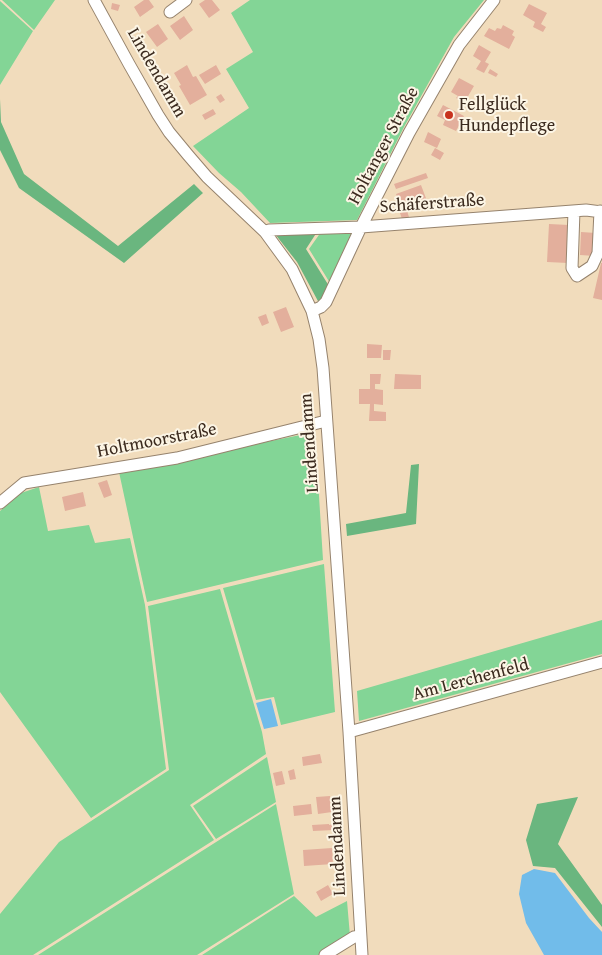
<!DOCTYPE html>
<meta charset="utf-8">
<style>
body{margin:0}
canvas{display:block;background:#f1dcbc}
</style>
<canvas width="602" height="955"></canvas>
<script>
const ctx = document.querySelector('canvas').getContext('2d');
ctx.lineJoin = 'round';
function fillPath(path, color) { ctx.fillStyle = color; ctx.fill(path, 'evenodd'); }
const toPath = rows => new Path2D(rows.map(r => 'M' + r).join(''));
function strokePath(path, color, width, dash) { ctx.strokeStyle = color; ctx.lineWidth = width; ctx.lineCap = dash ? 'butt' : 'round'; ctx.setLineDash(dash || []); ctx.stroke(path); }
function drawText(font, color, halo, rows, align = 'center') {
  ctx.font = font + ' "Gentium Book Plus",serif'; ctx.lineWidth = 4; ctx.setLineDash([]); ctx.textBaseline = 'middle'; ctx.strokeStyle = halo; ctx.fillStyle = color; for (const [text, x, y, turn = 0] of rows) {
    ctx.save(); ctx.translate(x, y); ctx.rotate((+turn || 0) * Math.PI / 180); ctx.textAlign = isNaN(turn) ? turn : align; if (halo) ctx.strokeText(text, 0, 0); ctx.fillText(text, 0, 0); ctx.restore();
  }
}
fillPath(toPath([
 [2,0,55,0,34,30],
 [250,0,484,0,454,37,404,127,357,220,270,223,241,192,219,173,193,146,249,108,226,69,253,52,231,13],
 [0,1,33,31,0,85],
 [321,232,356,233,330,283,309,249],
 [315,432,323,560,147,602,119,472],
 [39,487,48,531,89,525,95,543,130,538,145,605,166,769,91,818,0,692,0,511,21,493],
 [324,564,335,712,281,725,274,697,256,700,223,588],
 [220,589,262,732,266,754,190,805,214,840,33,955,0,955,0,914,59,842,169,770,148,606],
 [602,620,602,654,359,721,357,691],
 [267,757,276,802,216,839,193,806],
 [276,804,294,894,197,955,38,955],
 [294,896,316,917,347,901,350,936,321,955,202,955]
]), '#83d596');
fillPath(toPath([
 [0,99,1,122,24,174,118,246,194,184,203,193,124,263,19,188,0,150],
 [317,232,306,249,329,286,319,303,297,262,275,234],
 [419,464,416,524,347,536,346,524,406,513,411,465],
 [578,797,558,844,602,905,602,927,555,868,533,866,526,840,537,804]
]), '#6ab67f');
fillPath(toPath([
 [271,699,278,726,264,729,256,703],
 [534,869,555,873,589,918,602,932,602,955,544,955,526,923,519,894,522,875]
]), '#71bcea');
fillPath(toPath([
 [144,0,149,0,154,7,140,17,134,7],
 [205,0,212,0,220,10,209,18,199,4],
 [112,3,120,5,118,11,111,9],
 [529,4,547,13,541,24,546,27,543,32,533,27,535,22,523,15],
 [184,16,193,30,180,40,170,26],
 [158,24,168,39,157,47,146,32],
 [503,25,514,31,512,35,515,37,509,49,484,36,489,28,495,31,497,28,501,29],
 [479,45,491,52,485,62,489,64,484,73,476,69,481,61,473,56],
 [187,65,193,77,196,76,207,95,190,105,179,86,181,85,174,73],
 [216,65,221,74,205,84,199,75],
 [490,69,498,74,496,77,488,73],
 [459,78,474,86,467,98,469,98,466,103,456,98,458,96,451,92],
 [221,94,225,100,220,103,216,97],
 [443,105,464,116,456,131,443,125,445,120,437,116],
 [213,109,216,114,205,120,202,115],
 [428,132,441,139,437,148,424,142],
 [435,148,444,153,440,160,431,155],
 [426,173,428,178,396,189,394,184],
 [421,185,427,201,402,210,396,194],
 [407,211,409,217,402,219,400,213],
 [549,224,569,225,568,263,547,262],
 [581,232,596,233,595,256,580,255],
 [601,263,602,263,602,300,593,298],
 [286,307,294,327,281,332,273,312],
 [266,314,269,323,262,326,258,317],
 [367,344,382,345,381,358,367,358],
 [383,350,391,350,390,360,383,360],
 [370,374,381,374,380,384,375,384,375,389,383,390,383,405,374,404,374,411,386,412,386,421,369,421,370,404,359,404,359,389,370,389],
 [395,374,421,375,421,389,394,389],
 [107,480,112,495,104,498,98,483],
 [83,492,86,506,65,511,62,497],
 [320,754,322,763,303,766,302,757],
 [294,769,296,779,290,780,288,771],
 [282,771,285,784,276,786,273,773],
 [330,796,332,812,318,814,316,797],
 [311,804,312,814,294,816,293,806],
 [329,824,329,825,333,824,334,830,313,831,312,825],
 [332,848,333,864,304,866,303,850],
 [328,885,333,894,321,901,316,892]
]), '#e3af9c');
const minor = toPath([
 [94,0,129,64,158,115,169,132,188,155,207,177,265,232,273,243,292,269,312,311,319,339,323,368,349,732,362,955],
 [170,12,186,0],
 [574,211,572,268,577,276,592,266,598,253,600,211],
 [265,232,269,230,361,227,586,210,602,212],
 [312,311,321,307,326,302,361,227,409,133,459,45,494,0],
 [0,503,24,483,177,458,326,421],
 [349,732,602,662],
 [325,955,354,937,360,936]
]);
strokePath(minor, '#96836d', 13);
strokePath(minor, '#fff', 11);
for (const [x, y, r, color] of [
 [449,115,5,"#c8321e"]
]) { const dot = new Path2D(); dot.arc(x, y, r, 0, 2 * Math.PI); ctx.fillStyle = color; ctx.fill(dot); strokePath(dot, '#fcf5e5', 2); }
drawText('18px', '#3b2a1e', '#fcf5e5', [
 ["Lindendamm",156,73,60],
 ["Holtanger Straße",384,146,-62],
 ["Schäferstraße",432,204,-4],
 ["Holtmoorstraße",157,441,-11],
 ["Lindendamm",310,443,-94],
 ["Am Lerchenfeld",471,680,-15],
 ["Lindendamm",338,846,-93]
]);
drawText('18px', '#3b2a1e', '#fcf5e5', [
 ["Fellglück",459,105],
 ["Hundepflege",459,126]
], 'left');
</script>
